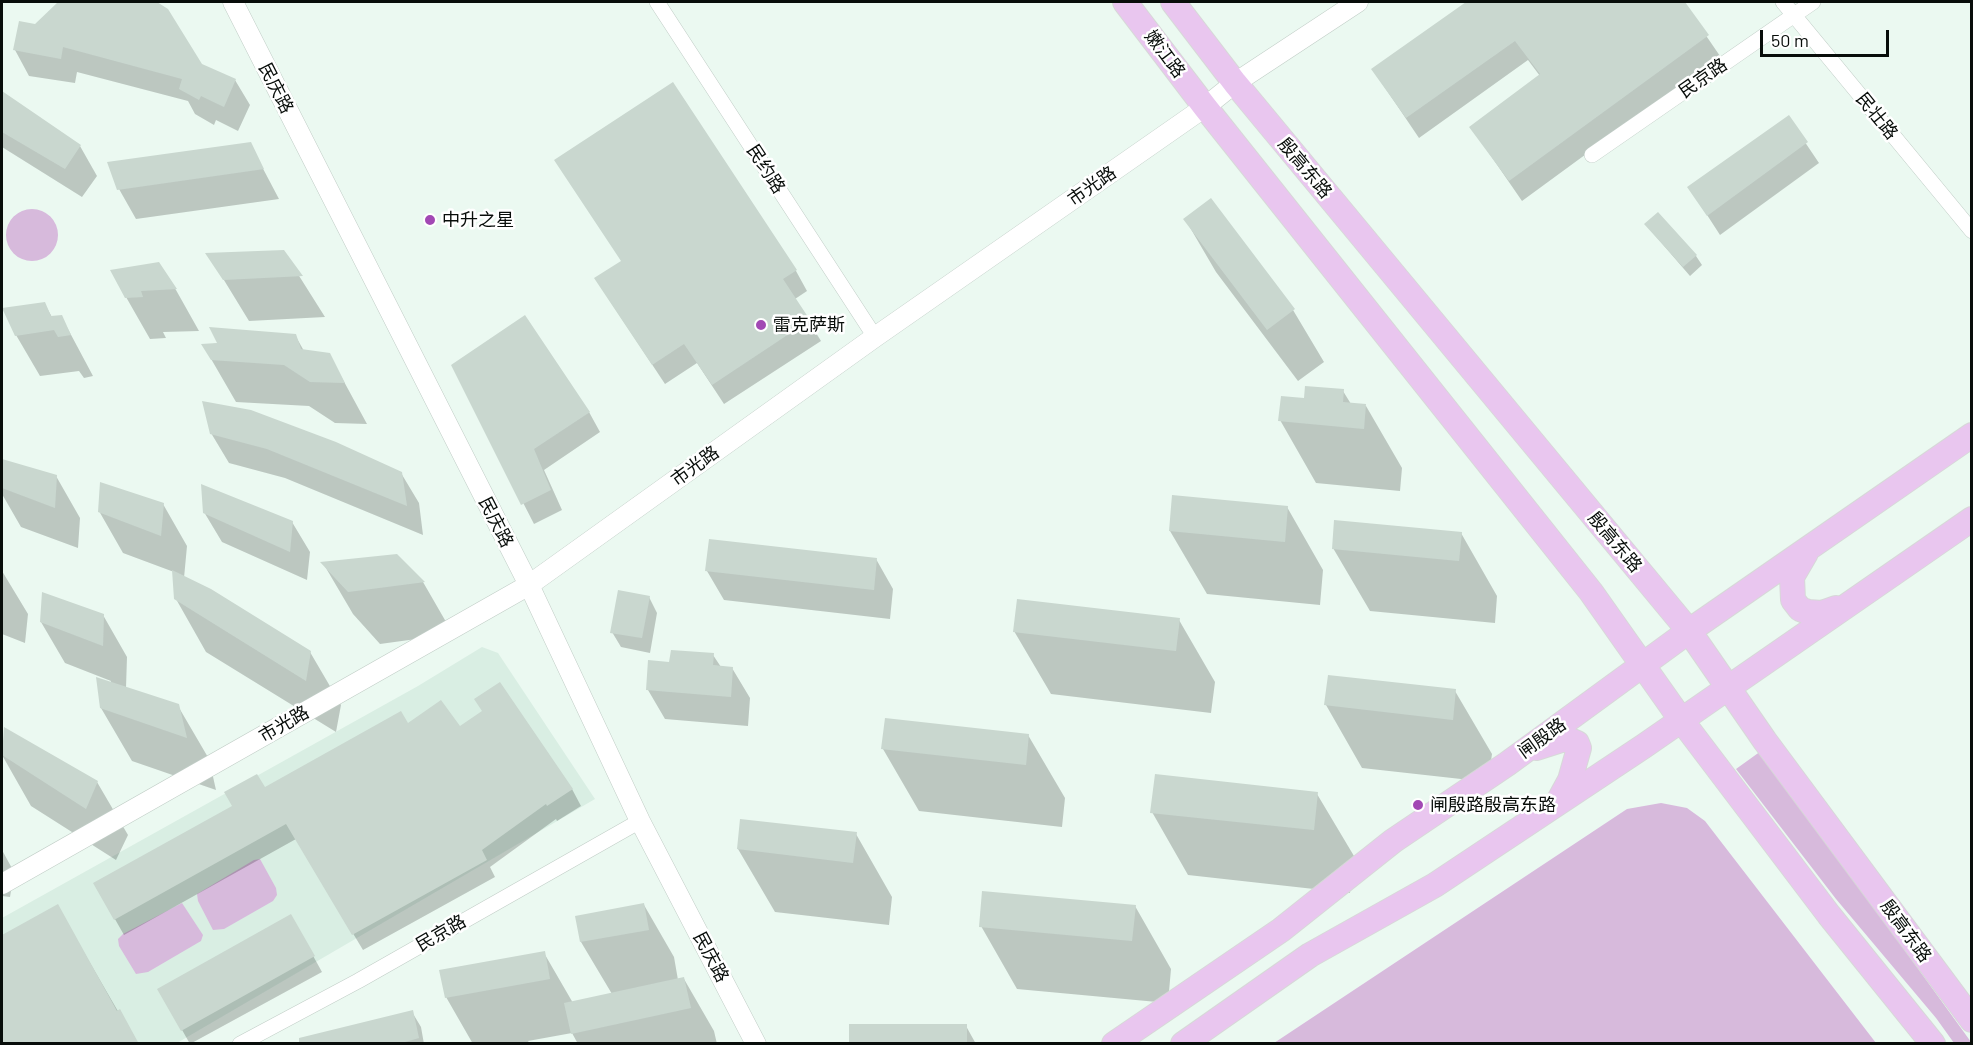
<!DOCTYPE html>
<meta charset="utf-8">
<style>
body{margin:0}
#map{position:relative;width:1973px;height:1045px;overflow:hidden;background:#ebf9f1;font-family:Barlow,sans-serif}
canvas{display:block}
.frame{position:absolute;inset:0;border:3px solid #080d0a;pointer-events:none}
.scale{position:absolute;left:1760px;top:30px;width:129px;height:27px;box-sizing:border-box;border:3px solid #080d0a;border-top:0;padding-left:8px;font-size:18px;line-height:21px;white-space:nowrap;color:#080d0a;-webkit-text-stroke:4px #fff;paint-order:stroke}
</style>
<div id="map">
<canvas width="1973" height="1045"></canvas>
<div class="frame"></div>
<div class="scale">50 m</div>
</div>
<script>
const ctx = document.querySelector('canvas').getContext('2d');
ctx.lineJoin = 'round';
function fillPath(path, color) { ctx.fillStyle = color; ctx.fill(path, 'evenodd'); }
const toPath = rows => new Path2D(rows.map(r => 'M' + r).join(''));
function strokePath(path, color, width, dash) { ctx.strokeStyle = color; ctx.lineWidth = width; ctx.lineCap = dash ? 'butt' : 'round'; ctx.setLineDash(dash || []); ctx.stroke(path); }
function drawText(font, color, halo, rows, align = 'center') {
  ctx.font = font + ' Barlow,"Noto Sans SC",sans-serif'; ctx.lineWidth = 5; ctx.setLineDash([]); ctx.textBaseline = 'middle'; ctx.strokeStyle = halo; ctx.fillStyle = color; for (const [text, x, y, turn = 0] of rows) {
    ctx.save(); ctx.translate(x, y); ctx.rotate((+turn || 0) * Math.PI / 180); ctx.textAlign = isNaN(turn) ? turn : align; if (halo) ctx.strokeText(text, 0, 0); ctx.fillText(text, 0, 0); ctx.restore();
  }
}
fillPath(toPath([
 [482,647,498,653,595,799,177,1043,2,1043,2,918,418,686]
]), '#d9eee3');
fillPath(toPath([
 '6 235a26 26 0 1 1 52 0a26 26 0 1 1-52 0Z',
 [1761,751,1971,1042,1971,1043,1954,1043,1936,1018,1836,899,1736,769],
 [1661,803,1687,808,1705,821,1876,1043,1274,1043,1627,809],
 [260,859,276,888,277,895,273,901,224,929,213,930,198,901,197,894,254,860],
 [182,903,203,935,201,941,148,972,136,974,119,946,118,939,123,934]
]), '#d7badc');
fillPath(toPath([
 [60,2,154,2,166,10,201,65,235,80,250,105,238,131,216,120,214,125,195,114,188,101,77,72,75,83,29,76,15,50],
 [1468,2,1641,2,1646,8,1655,2,1683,2,1720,56,1522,201,1471,127,1540,76,1528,60,1419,138,1373,70],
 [672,84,796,271,807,291,795,299,821,341,724,404,697,363,665,384,608,298,622,262],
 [2,93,80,146,97,176,82,197,2,147],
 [1788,117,1819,163,1720,235,1689,187],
 [250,144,279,199,136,219,119,189],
 [1185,219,1293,310,1324,362,1298,381,1216,272],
 [1646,225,1696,256,1702,265,1690,276],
 [284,252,325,317,249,321,208,254],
 [158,263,176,290,199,331,163,332,166,338,150,339,126,297],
 [44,303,52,317,61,316,93,376,84,378,79,371,40,376,16,335],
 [295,335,304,351,329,354,367,424,335,423,309,406,236,402,203,345],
 [453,366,589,412,600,432,544,470,562,510,534,524],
 [1343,391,1351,404,1366,406,1402,468,1400,491,1316,483,1280,420,1305,400],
 [211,433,401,473,419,503,423,535,285,478,229,463],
 [2,461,56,476,80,518,78,548,21,527,2,494],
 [163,504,187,546,184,578,310,652,341,705,336,732,206,652,176,599,174,572,123,553,99,511],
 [1287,507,1323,570,1320,605,1207,594,1170,531],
 [204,512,292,522,310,552,307,580,222,542],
 [1461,533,1497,596,1495,623,1370,611,1333,548],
 [396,555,423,582,453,634,380,644,353,614,323,563],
 [876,559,893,589,890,619,724,600,707,571],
 [2,571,28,614,25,643,2,634],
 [649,597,657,613,650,653,621,647,612,632],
 [103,615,127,657,126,688,178,706,209,759,216,790,132,761,101,708,111,681,65,663,41,622],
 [1179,620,1215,682,1211,713,1051,694,1014,631],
 [713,655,721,667,732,668,750,698,748,726,665,719,648,690,671,663],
 [1455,691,1492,754,1488,782,1362,768,1326,705],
 [408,726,460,729,572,789,581,806,557,821,556,819,490,867,495,877,363,950,296,839,124,935,95,884,264,789],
 [5,730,97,782,128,835,116,860,31,806,2,755],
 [1028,735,1065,798,1062,827,919,811,883,749],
 [1317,794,1354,856,1350,893,1188,875,1152,812],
 [856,834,892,897,889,925,775,912,738,849],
 [2,850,14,872,10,897,2,896],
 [644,905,674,957,678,980,684,979,714,1031,717,1044,578,1044,572,1033,528,1041,530,1044,473,1044,446,997,544,953,573,1003,612,994,581,942,576,917],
 [57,906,137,1044,2,1044,2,937],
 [1135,906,1171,969,1168,1003,1017,989,981,926],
 [291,916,322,972,190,1044,159,989],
 [412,1012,421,1027,424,1044,322,1044],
 [966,1026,976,1044,850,1044]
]), '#0003');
fillPath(toPath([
 [58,2,157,2,168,9,202,64,236,79,224,107,201,96,199,100,179,89,182,79,63,47,61,59,13,50,19,21,35,24],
 [1466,2,1685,2,1709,35,1509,181,1469,127,1540,74,1515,41,1406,118,1371,69],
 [673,82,797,270,783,279,810,320,712,385,684,344,652,365,594,278,621,261,554,160],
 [2,91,81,145,65,169,2,132],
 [1789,115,1808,142,1707,216,1687,187],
 [251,142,264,169,117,190,107,162],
 [1211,198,1295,309,1267,330,1183,219],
 [1658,212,1697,255,1683,267,1644,224],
 [284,250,303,276,223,280,205,253],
 [159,262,177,289,141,291,143,297,125,298,110,270],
 [45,302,51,316,62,315,71,335,58,337,54,330,15,336,2,308],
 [525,315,590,412,534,449,551,490,521,505,451,365],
 [209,327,296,334,301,349,330,353,345,383,310,382,284,365,211,360,201,344,217,343],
 [1305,386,1344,389,1343,402,1366,404,1364,429,1278,421,1281,396,1304,398],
 [202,401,251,410,336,442,402,472,407,506,267,449,210,434],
 [2,459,57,475,55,508,2,488],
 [100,482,164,503,161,536,98,512],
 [201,484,293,521,290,552,203,513],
 [1172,495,1288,506,1285,542,1169,531],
 [1334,520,1462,532,1459,561,1332,549],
 [709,539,877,558,874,590,705,571],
 [397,554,425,582,348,592,320,562],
 [172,570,211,589,311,651,306,681,174,599],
 [618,590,650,596,642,638,610,633],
 [42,592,104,614,103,646,40,622],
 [1017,599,1180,618,1176,651,1013,632],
 [671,650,714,653,713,665,733,667,731,697,646,690,648,660,669,662],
 [1328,675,1456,689,1453,720,1324,705],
 [96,677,179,704,187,738,100,708],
 [500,682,573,789,547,806,546,804,482,850,487,860,352,935,286,824,114,920,93,883,232,806,224,792,257,774,265,787,401,711,408,723,441,700,460,726,482,711,474,699],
 [885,718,1029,734,1026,765,881,749],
 [4,727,98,781,86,809,2,755],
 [1155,774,1318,792,1314,830,1150,813],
 [740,819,857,832,853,863,737,849],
 [982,891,1136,905,1132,941,979,927],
 [644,903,649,930,580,942,575,916],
 [58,904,117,1011,120,1009,139,1044,2,1044,2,935],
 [291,914,315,956,181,1031,157,989],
 [545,951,550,979,445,998,439,970],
 [684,977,691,1008,571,1034,564,1003],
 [413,1010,419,1038,398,1044,299,1044,299,1038],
 [849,1024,967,1024,967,1044,849,1044]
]), '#c9d7cf');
const minor = toPath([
 [657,2,875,337],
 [1783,2,1972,231],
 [1592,155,1813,2],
 [240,1044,358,981,640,821]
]);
const tertiary = toPath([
 [233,2,529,585,640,821,756,1044],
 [2,884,529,585,875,337,1205,107,1235,83,1358,2]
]);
const primary = toPath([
 [1125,2,1205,107,1591,592,1682,721,1829,915,1933,1044],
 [1173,2,1235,83,1689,631,1765,741,1972,1020],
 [1806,553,1792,577,1793,600,1800,609,1808,612,1822,613,1836,608],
 [1536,748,1561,740,1570,740,1577,743,1579,748,1570,780,1558,802],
 [1114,1044,1281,930,1393,841,1507,764,1689,631,1972,435],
 [1183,1044,1310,955,1435,885,1644,746,1972,519]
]);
strokePath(minor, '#c0cdc6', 16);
strokePath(tertiary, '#c0cdc6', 21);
strokePath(primary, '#d7d8d8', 26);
strokePath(minor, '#fff', 15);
strokePath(tertiary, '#fff', 20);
strokePath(primary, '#e9c6ef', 24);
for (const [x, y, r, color] of [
 [430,220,6,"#a248b4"],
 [761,325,6,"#a248b4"],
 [1418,805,6,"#a248b4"]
]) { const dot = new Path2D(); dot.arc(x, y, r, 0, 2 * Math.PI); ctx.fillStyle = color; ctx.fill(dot); strokePath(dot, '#fff', 2); }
drawText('18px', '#080d0a', '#fff', [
 ["嫩江路",1165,54,53],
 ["民京路",1703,78,-35],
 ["民庆路",276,88,63],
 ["民壮路",1877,116,51],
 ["殷高东路",1305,168,50],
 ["民约路",766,169,57],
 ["市光路",1092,186,-35],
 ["市光路",695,466,-36],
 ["民庆路",496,522,63],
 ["殷高东路",1615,542,50],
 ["市光路",284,724,-30],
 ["闸殷路",1542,738,-36],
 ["殷高东路",1906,931,54],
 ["民京路",441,933,-30],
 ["民庆路",711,957,62]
]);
drawText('18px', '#080d0a', '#fff', [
 ["中升之星",442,220],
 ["雷克萨斯",773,325],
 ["闸殷路殷高东路",1430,805]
], 'left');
</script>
